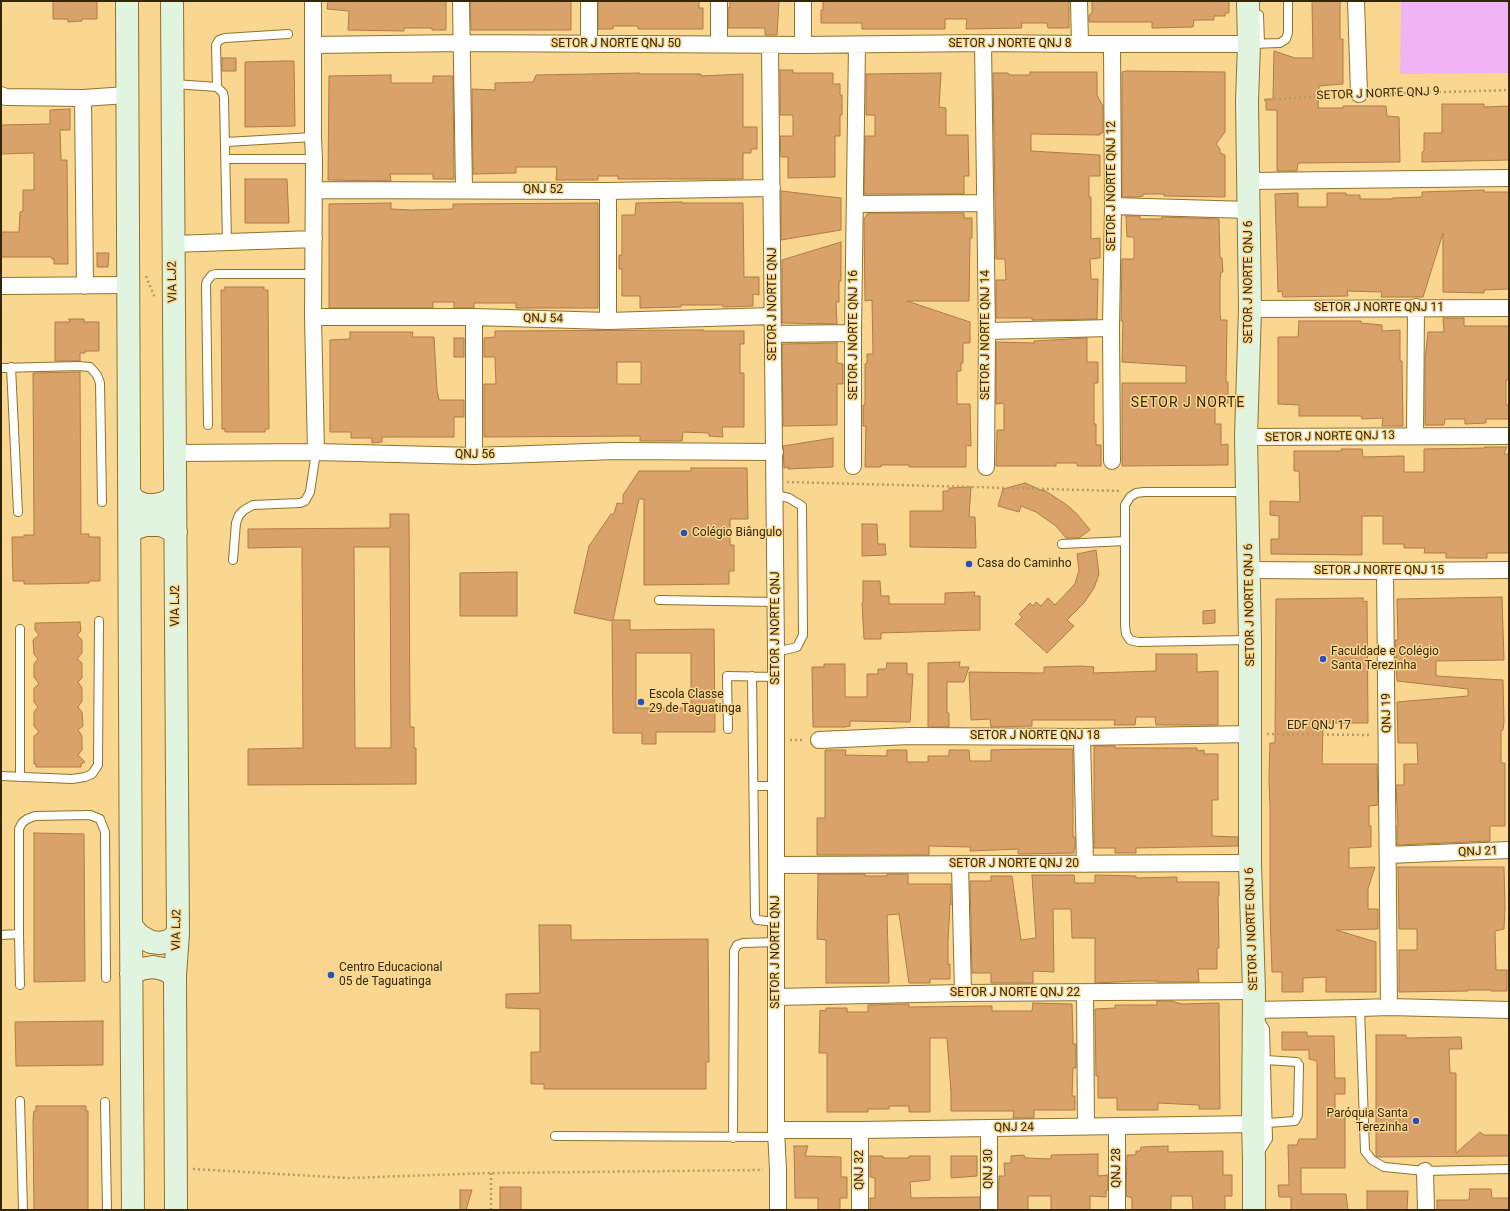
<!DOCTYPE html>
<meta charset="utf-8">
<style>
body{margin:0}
#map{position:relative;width:1510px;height:1211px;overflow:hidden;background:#f9d790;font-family:Roboto,sans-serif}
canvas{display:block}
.frame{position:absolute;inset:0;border:2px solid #342708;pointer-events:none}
</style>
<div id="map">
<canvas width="1510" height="1211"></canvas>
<div class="frame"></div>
</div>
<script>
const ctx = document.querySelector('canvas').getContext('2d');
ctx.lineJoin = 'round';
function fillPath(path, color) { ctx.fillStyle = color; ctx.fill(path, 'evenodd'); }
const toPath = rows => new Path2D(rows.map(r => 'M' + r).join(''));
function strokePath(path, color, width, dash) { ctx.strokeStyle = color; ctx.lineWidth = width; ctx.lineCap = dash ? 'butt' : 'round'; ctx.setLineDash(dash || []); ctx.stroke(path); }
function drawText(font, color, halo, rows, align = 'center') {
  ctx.font = font + ' Roboto,sans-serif'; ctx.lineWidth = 3; ctx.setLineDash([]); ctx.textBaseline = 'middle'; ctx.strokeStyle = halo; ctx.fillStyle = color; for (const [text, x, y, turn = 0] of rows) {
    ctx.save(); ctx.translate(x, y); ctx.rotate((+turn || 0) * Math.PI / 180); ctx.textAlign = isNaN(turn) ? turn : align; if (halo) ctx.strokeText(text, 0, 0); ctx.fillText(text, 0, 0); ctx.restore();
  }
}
fillPath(toPath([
 [1401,1,1509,1,1509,73,1400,74]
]), '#f0b3f4');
const building = toPath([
 [53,1,97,1,97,19,82,19,82,21,68,22,68,19,53,19,53,1],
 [328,1,446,1,446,30,432,30,432,28,404,28,404,31,348,30,349,11,327,9,328,1],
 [470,1,571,1,571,30,471,30,470,1],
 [598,1,699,1,699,8,703,8,703,29,638,29,638,26,613,26,613,29,598,29,598,1],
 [730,1,779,1,777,35,765,35,765,28,728,28,728,8,730,7,730,1],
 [823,1,1069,1,1069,28,1048,28,1047,23,1021,23,1022,28,966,29,967,19,945,19,945,29,862,29,862,23,821,23,821,10,823,10,823,1],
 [1092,1,1229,1,1229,13,1225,13,1225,16,1214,16,1214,20,1194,20,1193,27,1152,28,1152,22,1089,22,1089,15,1092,13,1092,1],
 [1312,1,1340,1,1340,39,1343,39,1343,84,1319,86,1318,108,1343,108,1343,106,1386,106,1387,116,1399,117,1400,162,1298,163,1297,171,1277,171,1277,110,1266,110,1266,99,1273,99,1274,51,1295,58,1313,58,1312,1],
 [222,58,236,58,236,71,222,71,222,58],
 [283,61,294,61,295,126,245,127,245,62,283,61],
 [780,70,793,70,793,73,833,73,833,84,840,84,840,95,842,95,842,115,840,115,840,136,835,136,835,177,788,178,788,157,781,157,780,136,793,136,793,115,780,115,780,70],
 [1127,71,1225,72,1225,132,1216,144,1220,149,1220,153,1225,155,1225,197,1164,196,1164,194,1143,194,1143,196,1138,197,1122,197,1122,72,1127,71],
 [1030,72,1097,72,1097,95,1103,106,1103,133,1100,133,1100,135,1031,134,1031,151,1100,155,1100,176,1089,176,1089,197,1091,197,1091,239,1100,238,1100,258,1090,259,1091,279,1098,279,1097,319,1032,320,1032,318,996,318,996,280,1006,280,1005,259,996,259,993,73,1008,73,1009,75,1030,75,1030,72],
 [639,73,639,74,701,74,701,76,743,74,743,127,757,127,757,149,751,149,751,153,743,153,743,179,618,179,618,176,598,176,598,180,556,180,557,167,516,167,516,173,473,174,472,89,495,90,495,83,533,82,536,75,639,73],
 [941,73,939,107,946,108,946,135,968,135,969,176,964,176,964,194,864,194,865,136,875,136,875,115,866,115,866,74,941,73],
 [391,75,391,83,433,83,433,76,453,76,454,179,433,179,433,174,390,174,391,181,328,180,329,76,391,75],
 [1442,104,1484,104,1484,107,1509,106,1509,160,1422,162,1422,152,1424,151,1424,133,1442,133,1442,104],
 [70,109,70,130,60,130,61,160,67,160,68,264,54,264,54,259,52,259,52,257,1,257,1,232,19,232,20,212,23,211,23,190,34,190,34,153,1,154,1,125,50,124,50,110,70,109],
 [245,179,287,179,289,223,245,223,245,179],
 [1484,190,1484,192,1509,192,1509,289,1484,290,1484,293,1443,292,1443,233,1423,297,1381,297,1382,292,1347,291,1348,296,1283,297,1282,291,1278,292,1275,194,1298,193,1298,207,1327,207,1327,193,1346,193,1346,195,1360,195,1360,199,1392,199,1392,198,1422,197,1422,192,1484,190],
 [781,191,841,198,841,230,781,240,781,191],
 [682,202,682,203,743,203,744,277,759,277,759,295,753,294,753,306,723,307,723,305,681,305,681,307,640,308,640,296,622,296,622,269,619,269,619,255,622,255,622,215,635,215,636,203,682,202],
 [391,203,391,209,412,210,453,209,453,204,598,203,598,308,516,308,516,303,474,303,474,308,454,308,454,302,433,302,433,308,329,308,329,204,391,203],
 [868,213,964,213,964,218,972,218,972,238,970,238,969,301,907,301,970,322,970,343,963,343,963,363,961,363,961,371,957,371,957,404,970,404,971,446,966,445,966,467,909,467,909,465,881,465,881,467,865,467,866,426,863,426,863,405,865,405,865,364,867,363,867,354,873,354,872,300,865,301,864,219,868,213],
 [1126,216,1140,216,1140,219,1162,219,1162,217,1219,219,1220,258,1222,258,1223,272,1221,272,1220,279,1220,315,1221,320,1227,320,1226,382,1228,382,1228,403,1215,403,1215,424,1221,424,1221,445,1228,444,1228,465,1122,466,1122,383,1186,383,1186,366,1122,362,1123,321,1121,321,1122,259,1134,259,1134,237,1127,237,1126,216],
 [841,242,841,281,839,281,839,302,836,302,837,324,782,323,782,260,841,242],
 [97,253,109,253,108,267,97,267,97,253],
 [225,287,264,287,264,290,268,290,269,429,265,429,265,432,225,432,225,429,222,429,221,290,225,290,225,287],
 [1443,318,1464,318,1464,326,1509,326,1509,380,1506,380,1506,405,1509,405,1509,419,1486,419,1486,423,1465,424,1465,419,1445,419,1444,425,1425,425,1425,360,1428,332,1444,332,1443,318],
 [69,319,84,319,84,322,99,322,99,351,85,351,85,353,80,353,80,361,55,361,55,322,70,322,69,319],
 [1299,321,1361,321,1361,323,1382,325,1382,331,1400,330,1400,361,1402,361,1403,426,1382,426,1383,418,1362,419,1361,416,1299,416,1299,405,1278,404,1278,337,1298,337,1299,321],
 [703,330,703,331,744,331,744,344,740,344,740,373,744,373,744,427,722,427,723,437,709,436,709,433,683,432,682,441,640,441,640,436,484,437,484,384,496,384,495,357,484,357,484,338,495,337,495,331,703,330],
 [617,362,641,362,641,384,617,384,617,362],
 [350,332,413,332,412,337,434,337,437,390,439,400,464,400,464,417,454,417,454,437,382,437,382,442,372,443,372,438,351,438,351,432,330,432,330,340,350,339,350,332],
 [454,338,464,338,464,357,454,357,454,338],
 [1087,338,1087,362,1098,362,1098,383,1094,383,1094,424,1096,424,1096,445,1101,445,1101,466,1077,466,1077,463,1056,463,1056,466,996,466,997,430,1004,430,1004,403,996,404,996,342,1034,343,1034,341,1087,338],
 [837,343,837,363,843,364,843,384,837,384,837,425,783,426,782,344,837,343],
 [80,372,81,534,89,534,89,537,100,537,100,581,89,581,89,583,36,584,24,584,24,581,13,581,12,537,24,537,24,535,34,535,33,373,80,372],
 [833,438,833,467,788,469,789,467,784,468,783,446,833,438],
 [1485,447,1507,447,1504,454,1509,454,1509,552,1508,553,1487,553,1487,558,1446,558,1446,553,1424,553,1425,548,1404,548,1404,544,1383,544,1383,516,1362,516,1362,555,1271,554,1271,539,1279,539,1279,516,1270,515,1270,501,1300,502,1299,471,1294,471,1294,451,1342,451,1341,449,1362,449,1363,457,1404,456,1404,472,1424,472,1424,449,1485,448,1485,447],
 [691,468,747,468,748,519,730,519,730,545,734,545,734,571,729,571,729,584,644,585,644,499,639,499,613,620,630,620,630,630,714,629,715,732,656,732,656,744,642,744,642,733,613,733,612,621,574,613,589,546,611,514,614,514,617,503,623,504,623,495,639,471,691,471,691,468],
 [636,653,691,653,691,708,636,708,636,653],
 [1025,483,1043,491,1044,490,1067,505,1077,514,1090,530,1079,538,1066,538,1056,526,1036,512,1021,506,1019,512,998,506,1003,489,1025,483],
 [971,487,969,517,975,517,976,548,910,547,910,511,943,511,943,491,949,491,949,488,971,487],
 [390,514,409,514,410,727,414,727,414,748,416,748,416,784,248,785,248,749,303,748,302,547,248,548,248,529,390,528,390,514],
 [354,547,390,547,391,748,355,748,354,547],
 [862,524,877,524,878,544,885,544,886,555,862,556,862,524],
 [1096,550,1099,574,1094,588,1084,603,1067,620,1074,626,1047,653,1015,624,1022,617,1019,614,1030,603,1033,606,1036,602,1041,606,1048,598,1055,605,1075,584,1079,570,1077,554,1096,550],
 [517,572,517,616,460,616,460,573,517,572],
 [863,581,880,581,881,596,889,596,889,604,945,604,945,593,975,592,974,596,980,596,980,630,881,633,881,639,864,639,862,603,863,603,863,581],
 [1502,597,1504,660,1436,661,1436,676,1503,680,1504,722,1503,730,1501,730,1501,763,1505,763,1505,826,1490,826,1490,841,1397,845,1397,826,1398,826,1396,785,1404,785,1404,764,1418,764,1417,743,1398,743,1397,702,1468,696,1468,689,1397,681,1395,640,1398,640,1397,599,1502,597],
 [1363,598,1363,602,1367,601,1368,723,1323,723,1322,764,1377,764,1378,805,1369,806,1369,826,1371,826,1371,847,1349,848,1349,868,1375,867,1368,889,1368,909,1378,909,1378,929,1336,930,1376,942,1376,992,1326,992,1326,977,1303,978,1303,992,1282,992,1282,972,1272,972,1270,909,1270,807,1269,779,1270,743,1275,743,1276,599,1363,598],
 [1215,610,1215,623,1203,624,1203,611,1215,610],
 [80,622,81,631,77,635,82,640,82,653,77,659,82,663,82,678,78,682,82,688,82,701,78,707,82,712,83,726,78,730,82,736,82,750,78,755,85,762,81,764,81,767,36,767,36,764,34,764,34,736,39,732,34,726,34,712,38,707,34,702,34,688,39,684,34,677,34,664,38,659,34,654,33,640,39,635,35,630,35,623,80,622],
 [1156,654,1197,654,1197,672,1218,671,1218,725,1156,725,1155,717,1136,717,1135,725,1114,725,1115,720,1032,720,1032,726,991,727,990,719,971,720,969,672,1044,673,1044,667,1081,666,1094,667,1093,673,1156,671,1156,654],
 [960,662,959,667,969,667,964,682,947,682,947,713,949,713,949,727,928,727,928,663,960,662],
 [887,663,907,663,907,674,913,674,910,722,850,721,850,726,845,727,813,727,812,667,824,667,824,664,845,664,845,697,867,697,867,674,878,674,878,669,886,669,887,663],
 [1094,746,1115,746,1115,748,1197,748,1197,751,1204,750,1204,754,1218,754,1218,800,1212,800,1212,836,1238,837,1238,846,1136,848,1136,853,1115,853,1115,848,1094,848,1094,746],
 [1032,749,1073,749,1073,837,1075,837,1075,849,1074,849,1074,853,1018,854,1018,849,970,851,971,847,929,846,929,855,817,855,817,818,825,818,825,750,846,750,845,755,887,756,887,750,907,750,907,762,928,762,928,756,949,756,949,750,969,750,970,761,991,761,991,750,1032,749],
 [34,833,84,834,85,981,34,982,34,833],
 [1398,867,1504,867,1505,908,1504,929,1495,931,1496,970,1507,970,1507,991,1491,991,1491,990,1468,990,1468,991,1399,992,1399,950,1417,950,1417,929,1399,929,1398,867],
 [818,874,865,874,865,876,887,876,887,874,908,874,908,884,951,884,951,905,950,904,948,942,948,965,950,964,950,979,930,979,930,983,909,983,899,914,887,915,889,983,826,983,826,940,817,939,818,874],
 [1032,875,1074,875,1075,883,1095,883,1095,875,1136,876,1136,878,1177,877,1177,882,1219,882,1219,896,1218,896,1219,948,1217,948,1217,969,1198,969,1199,982,1157,982,1157,981,1136,981,1095,983,1095,938,1072,938,1071,909,1053,909,1054,972,1033,971,1033,983,991,983,991,973,972,973,970,881,991,881,991,876,1012,876,1021,940,1036,938,1032,875],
 [539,925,571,925,571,940,708,939,709,1062,706,1062,706,1089,544,1089,544,1084,531,1084,531,1052,540,1052,540,1009,506,1008,506,994,540,993,539,925],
 [1157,1001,1171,1001,1182,1004,1219,1003,1220,1109,1199,1109,1199,1105,1158,1103,1158,1110,1117,1110,1117,1098,1098,1098,1098,1076,1096,1076,1095,1009,1115,1008,1115,1005,1157,1005,1157,1001],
 [1033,1003,1072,1004,1073,1038,1073,1044,1076,1044,1076,1068,1073,1068,1072,1096,1075,1096,1075,1110,1034,1110,1034,1118,1013,1118,1014,1111,951,1111,951,1092,947,1038,930,1038,930,1112,909,1112,909,1106,889,1106,889,1109,868,1109,868,1112,827,1112,827,1053,819,1053,820,1010,826,1011,826,1008,847,1008,847,1012,868,1012,868,1005,909,1004,909,1007,992,1006,992,1011,1032,1011,1033,1003],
 [103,1021,103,1065,16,1066,15,1022,103,1021],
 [1282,1032,1307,1032,1307,1036,1334,1036,1335,1078,1345,1078,1345,1094,1335,1094,1335,1115,1345,1115,1345,1168,1301,1168,1301,1194,1346,1194,1348,1210,1291,1210,1291,1197,1279,1197,1278,1185,1289,1185,1288,1145,1297,1145,1299,1139,1317,1139,1317,1061,1309,1059,1309,1050,1282,1050,1282,1032],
 [1376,1035,1406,1035,1406,1038,1461,1037,1462,1049,1449,1049,1450,1073,1456,1073,1456,1153,1480,1132,1484,1135,1509,1135,1509,1156,1378,1157,1376,1156,1376,1035],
 [36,1106,86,1106,86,1111,88,1111,88,1210,34,1210,33,1120,34,1111,36,1111,36,1106],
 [794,1146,808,1146,805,1156,841,1157,841,1177,847,1177,847,1198,840,1198,840,1210,818,1210,818,1198,795,1198,794,1146],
 [1168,1146,1168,1152,1223,1151,1223,1175,1232,1175,1232,1196,1225,1196,1225,1210,1193,1210,1192,1196,1171,1196,1171,1210,1132,1210,1132,1198,1126,1196,1127,1155,1134,1155,1136,1154,1136,1151,1140,1151,1141,1147,1168,1146],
 [1098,1154,1098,1176,1108,1175,1108,1190,1106,1190,1106,1197,1090,1196,1090,1210,1051,1210,1051,1196,1028,1196,1028,1210,998,1210,999,1176,1005,1176,1004,1163,1011,1163,1011,1156,1024,1155,1025,1158,1027,1158,1051,1159,1051,1155,1098,1154],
 [870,1156,883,1156,883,1158,909,1158,909,1156,930,1156,930,1180,910,1182,911,1198,980,1197,980,1210,870,1210,870,1198,875,1198,875,1178,870,1177,870,1156],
 [951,1156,977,1156,977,1176,951,1178,951,1156],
 [500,1187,521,1187,521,1210,500,1210,500,1187],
 [1470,1189,1491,1189,1492,1198,1509,1198,1509,1210,1437,1210,1437,1200,1469,1200,1470,1189],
 [460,1190,472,1190,466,1210,460,1210,460,1190],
 [1367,1191,1408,1191,1407,1210,1367,1210,1367,1191]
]);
fillPath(building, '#daa26b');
strokePath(building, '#b07b45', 1);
const lane = toPath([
 [1259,15,1260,44],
 [1250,44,1280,43,1286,39,1288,33,1288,1],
 [174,84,217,87],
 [226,142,313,137],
 [226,159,314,159],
 [227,242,224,98,223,93,217,87,216,45,219,40,225,38,288,34],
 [11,367,18,512],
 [1,368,78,366,90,367,97,375,100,383,102,502],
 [208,425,206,285,207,281,212,275,216,274,314,274],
 [1247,492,1144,492,1136,493,1130,497,1125,505,1125,625,1126,634,1130,640,1138,642,1249,640],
 [775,495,789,498,802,506,803,635,797,647,776,652],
 [1062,544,1125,541],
 [233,560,236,523,239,515,244,510,253,505,300,503,305,501,310,492,316,452],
 [659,600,775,602],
 [752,676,755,916,757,920,776,922],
 [728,729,727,676,776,677],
 [1,776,72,779,85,777,92,774,98,765,99,621],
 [20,777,20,629],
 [754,786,776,786],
 [19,934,20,985],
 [1,935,19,934,19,829,22,823,27,819,35,816,90,815,100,819,105,832,106,978],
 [1360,1008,1365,1151,1372,1160,1384,1167,1425,1171,1509,1169],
 [1266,1060,1297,1062,1299,1065,1298,1115,1295,1121,1268,1123],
 [20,1101,23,1210],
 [105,1102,107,1210],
 [555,1136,776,1137],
 [733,1138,734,951,737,945,743,943,776,942],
 [1259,1153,1268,1139,1265,1029,1259,1019]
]);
const street = toPath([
 [313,1,313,137,314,159,313,317,316,452],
 [461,1,464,190],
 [589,1,589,44],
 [719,1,719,44],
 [803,1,803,45],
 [1079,1,1080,44],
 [1356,1,1359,94],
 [983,43,987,331,986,467],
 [1112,44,1113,206,1111,328,1112,461],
 [313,45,461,43,803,45,983,43,1080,44,1249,44],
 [770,45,776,652,776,1130,778,1170,778,1210],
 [1,95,6,97,83,98,127,95],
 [83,98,85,286],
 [1249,181,1509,178],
 [314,190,608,191,772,188],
 [855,204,985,203],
 [1113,206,1249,210],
 [173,244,314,239],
 [1,286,128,285],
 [1250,309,1509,308],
 [313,317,474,317,608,321,772,316],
 [474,317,474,456],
 [608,321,608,191],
 [987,331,1111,328],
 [773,334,853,333],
 [1415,436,1416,307],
 [1246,437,1509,436],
 [175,453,316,452,474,456,616,451,775,452],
 [853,466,853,333,857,45],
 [1249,570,1385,571,1509,570],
 [1385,571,1389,1007],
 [1082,737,1085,864],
 [819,740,910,736,1082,737,1251,734],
 [1388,855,1509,850],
 [960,864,963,993],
 [777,865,1250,863],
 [1085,993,1086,1127],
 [776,997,963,993,1254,991],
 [1254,1010,1360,1008,1389,1007,1509,1010],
 [989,1128,989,1210],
 [776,1130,860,1130,1253,1124],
 [860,1130,860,1210],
 [1425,1171,1426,1210],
 [1117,1210,1117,1126]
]);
const secondary = toPath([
 [127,1,131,926,133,1210],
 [172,1,178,934,175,975,176,1210],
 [1248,1,1249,44,1247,101,1250,309,1246,437,1250,640,1250,863,1254,991,1253,1124,1254,1160,1254,1210],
 [130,494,135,501,145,505,155,505,164,503,175,497],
 [130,530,145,525,161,525,176,532],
 [131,926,140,936,151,942,160,943,169,941,178,934],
 [131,974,141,969,153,967,163,969,175,975]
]);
strokePath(lane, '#91722a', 10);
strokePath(street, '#91722a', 18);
strokePath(secondary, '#91722a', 24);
strokePath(toPath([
 [1374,94,1509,90],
 [1264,100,1345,95],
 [146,276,155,298],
 [787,482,1122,491],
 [1267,734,1372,735],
 [790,740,805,740],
 [193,1169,348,1178,491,1173,763,1170],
 [491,1210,491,1173]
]), '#b59a61', 2.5, [2, 3]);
strokePath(lane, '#fff', 8);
strokePath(street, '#fff', 16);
strokePath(secondary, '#e0f4e0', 22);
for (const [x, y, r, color] of [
 [684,533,4,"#2750bf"],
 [969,564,4,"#2750bf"],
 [1323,659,4,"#2750bf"],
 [641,702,4,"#2750bf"],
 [331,975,4,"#2750bf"],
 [1416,1121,4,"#2750bf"]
]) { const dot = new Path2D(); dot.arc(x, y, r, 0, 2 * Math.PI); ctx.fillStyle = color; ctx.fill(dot); strokePath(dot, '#f9d790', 1.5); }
drawText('12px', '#342708', '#f9d790', [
 ["SETOR J NORTE QNJ 50",616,44],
 ["SETOR J NORTE QNJ 8",1010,44],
 ["SETOR J NORTE QNJ 9",1378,94,-2],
 ["SETOR J NORTE QNJ 12",1112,186,-90],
 ["QNJ 52",543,190],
 ["VIA LJ2",173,282,-91],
 ["SETOR J NORTE QNJ 6",1249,282,-90],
 ["SETOR J NORTE QNJ",773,304,-90],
 ["SETOR J NORTE QNJ 11",1379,308],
 ["QNJ 54",543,319,1],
 ["SETOR J NORTE QNJ 16",854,335,-90],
 ["SETOR J NORTE QNJ 14",986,335,-90],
 ["SETOR J NORTE QNJ 13",1330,437,-1],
 ["QNJ 56",475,455],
 ["SETOR J NORTE QNJ 15",1379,571],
 ["SETOR J NORTE QNJ 6",1250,605,-91],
 ["VIA LJ2",176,606,-90],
 ["SETOR J NORTE QNJ",776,628,-90],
 ["QNJ 19",1387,713,-91],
 ["EDF QNJ 17",1319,726],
 ["SETOR J NORTE QNJ 18",1035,736],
 ["QNJ 21",1478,852,-2],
 ["SETOR J NORTE QNJ 20",1014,864],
 ["SETOR J NORTE QNJ 6",1252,929,-92],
 ["VIA LJ2",177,930,-89],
 ["SETOR J NORTE QNJ",776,952,-90],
 ["SETOR J NORTE QNJ 22",1015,993],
 ["QNJ 24",1014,1128,-1],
 ["QNJ 28",1117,1168,-90],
 ["QNJ 30",989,1169,-90],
 ["QNJ 32",860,1170,-90]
]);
drawText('12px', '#342708', '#f9d790', [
 ["Colégio Biângulo",692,533],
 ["Casa do Caminho",977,564],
 ["Faculdade e Colégio",1331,652],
 ["Santa Terezinha",1331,666],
 ["Escola Classe",649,695],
 ["29 de Taguatinga",649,709],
 ["Centro Educacional",339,968],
 ["05 de Taguatinga",339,982],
 ["Paróquia Santa",1408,1114,"right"],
 ["Terezinha",1408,1128,"right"]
], 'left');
ctx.letterSpacing = '1px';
drawText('14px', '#362600', '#f9d790', [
 ["SETOR J NORTE",1188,403]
]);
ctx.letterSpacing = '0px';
</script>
